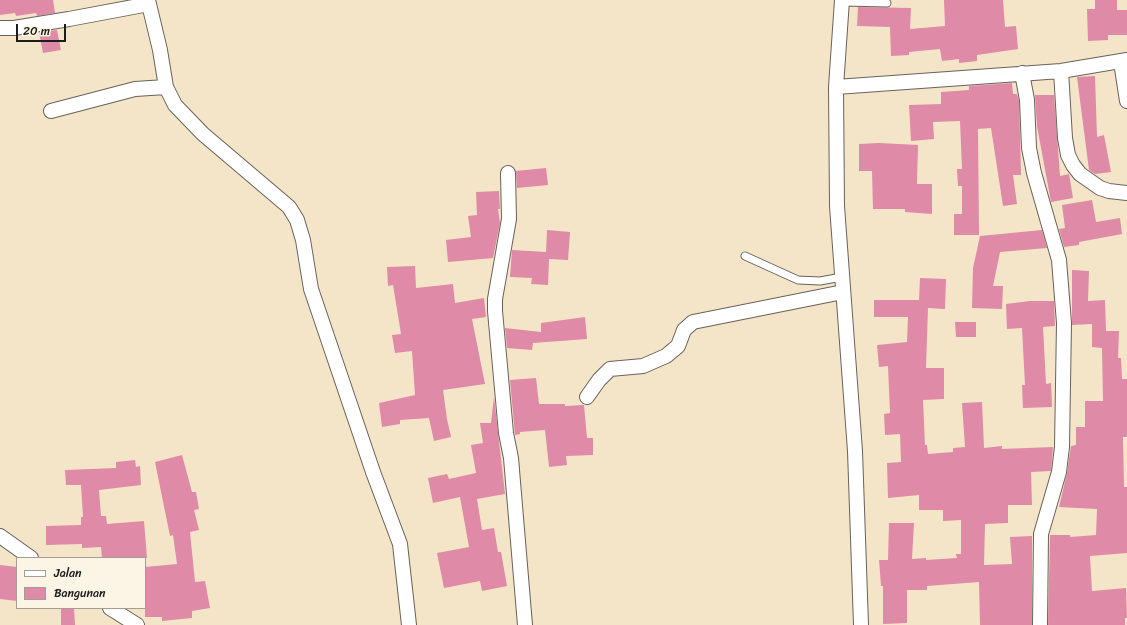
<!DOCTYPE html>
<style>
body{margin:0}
#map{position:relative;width:1127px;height:625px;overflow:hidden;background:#f4e5c9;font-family:Sriracha,sans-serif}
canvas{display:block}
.legend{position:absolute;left:16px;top:557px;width:130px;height:52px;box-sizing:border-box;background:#fcf5e5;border:1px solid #a29e95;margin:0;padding:5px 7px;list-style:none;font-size:12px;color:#1c1c1c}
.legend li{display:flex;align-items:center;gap:8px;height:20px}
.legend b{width:20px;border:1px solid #a29e95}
.scale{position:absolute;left:16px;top:24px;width:50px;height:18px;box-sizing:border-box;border:2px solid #1c1c1c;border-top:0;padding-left:5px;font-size:12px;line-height:14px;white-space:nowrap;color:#1c1c1c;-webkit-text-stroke:3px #fcf5e5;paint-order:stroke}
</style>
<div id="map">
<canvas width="1127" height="625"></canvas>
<ul class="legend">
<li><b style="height:5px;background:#fff"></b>Jalan</li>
<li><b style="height:11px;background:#df8aa6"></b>Bangunan</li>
</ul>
<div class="scale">20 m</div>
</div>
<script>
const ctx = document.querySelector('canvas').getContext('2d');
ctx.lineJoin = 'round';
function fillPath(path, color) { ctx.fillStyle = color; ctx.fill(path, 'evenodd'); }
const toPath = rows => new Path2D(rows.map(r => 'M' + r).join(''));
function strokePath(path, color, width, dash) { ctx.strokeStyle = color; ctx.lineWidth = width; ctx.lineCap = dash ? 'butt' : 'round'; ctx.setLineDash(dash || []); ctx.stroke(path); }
fillPath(toPath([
 [0,0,53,0,55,13,37,16,36,13,16,16,15,13,0,15],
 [944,0,1003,0,1005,27,1016,26,1018,49,977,55,977,61,959,63,959,59,942,61,940,49,909,52,909,55,891,56,890,27,857,26,858,7,911,8,910,29,945,26],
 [1095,0,1117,0,1117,10,1127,10,1127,35,1108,35,1108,40,1088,41,1087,9,1095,9],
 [57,30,61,50,43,53,39,32],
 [1095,76,1097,137,1104,135,1111,172,1095,174,1089,170,1077,77],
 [1012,83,1013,94,1017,94,1019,101,1020,135,1021,175,1013,175,1017,204,1003,206,991,128,978,129,979,235,954,235,954,214,962,214,962,186,958,186,957,169,962,169,960,121,933,122,934,139,911,141,909,105,941,104,941,92,969,90,969,86],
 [1035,95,1054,95,1060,176,1069,174,1073,198,1051,202,1037,126],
 [879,143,918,145,917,184,932,184,932,214,905,212,905,209,873,209,872,171,859,171,859,144],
 [546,168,548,185,517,188,516,171],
 [499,191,500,209,498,209,500,223,493,258,448,262,446,240,471,237,468,216,477,215,476,192],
 [1092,200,1096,222,1120,218,1122,234,1079,242,1079,245,1064,247,1059,229,1065,228,1062,205],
 [547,230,570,232,568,260,549,259,548,285,531,284,532,278,510,277,512,250,546,252],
 [1042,230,1047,248,1000,252,993,286,1003,286,1002,309,972,308,973,268,980,236],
 [415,266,416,288,453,284,455,303,484,298,486,317,472,319,485,384,443,390,447,419,451,437,434,441,429,418,400,420,400,424,382,427,379,403,415,395,412,351,395,353,392,335,401,334,393,285,388,286,387,267],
 [1072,270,1089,271,1088,301,1105,300,1106,331,1119,331,1118,358,1121,358,1122,379,1127,379,1127,437,1123,437,1124,487,1127,487,1127,553,1090,556,1092,591,1126,588,1127,618,1125,618,1125,625,1048,625,1050,535,1070,535,1070,537,1096,535,1097,509,1059,507,1067,473,1071,446,1076,445,1076,427,1085,427,1085,401,1103,401,1102,348,1092,347,1092,324,1072,325],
 [920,278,946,279,945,309,928,308,926,368,944,368,944,399,923,400,925,445,927,445,928,454,953,452,953,448,965,447,962,403,982,402,984,448,1002,446,1002,449,1053,447,1051,471,1031,472,1032,505,1008,505,1008,523,985,524,984,565,1012,564,1010,537,1032,536,1032,625,980,625,979,582,927,586,927,590,907,590,907,623,883,624,883,586,881,586,879,560,888,560,889,523,914,523,912,559,926,558,926,560,957,558,956,554,961,554,961,520,943,521,943,510,919,510,919,495,888,498,887,463,901,462,900,434,885,435,884,414,890,413,888,366,879,367,877,345,907,342,908,317,874,317,874,300,919,300],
 [1030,301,1054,301,1055,326,1043,327,1046,384,1051,383,1052,407,1023,408,1022,385,1025,385,1022,328,1007,329,1006,304],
 [585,317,587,339,533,343,532,350,507,348,505,328,541,332,541,323],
 [955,322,976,322,976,337,956,337],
 [536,378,539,404,565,404,565,406,584,405,587,438,593,438,593,455,566,456,567,465,549,467,545,430,520,432,520,434,515,435,510,380],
 [494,397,505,494,477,499,482,530,494,528,498,552,501,552,507,586,482,591,480,581,444,588,437,553,469,547,460,497,433,503,428,478,447,474,449,479,476,473,471,445,483,443,480,423,491,423],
 [182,455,192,492,196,492,199,509,194,510,199,530,190,532,195,582,205,581,210,608,192,611,192,618,162,621,162,617,145,617,145,567,177,564,173,535,170,536,155,462],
 [135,460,136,467,140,466,141,485,99,490,101,516,106,516,107,524,144,521,147,558,102,558,101,547,82,548,82,544,46,545,46,526,81,525,81,517,83,517,81,485,66,485,65,470,116,468,116,462],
 [0,565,17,567,17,601,0,599],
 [61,608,74,608,75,625,61,625]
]), '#df8aa6');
const service = toPath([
 [842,2,887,3],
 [745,256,798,280,820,281,842,277]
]);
const minor = toPath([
 [148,0,160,50,166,87,175,105,203,134,289,207,297,220,303,240,311,289,373,472,400,544,409,625],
 [842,0,836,87,837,206,855,451,861,625],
 [0,28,14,28,69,19,149,4],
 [1121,62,1127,101],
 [1061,71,1065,138,1068,155,1073,165,1080,174,1100,188,1109,191,1127,193],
 [1022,73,1027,100,1029,148,1034,173,1059,260,1064,323,1062,447,1059,472,1041,534,1040,625],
 [836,87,1061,71,1127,60],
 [51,111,135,89,166,87],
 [508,173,509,219,495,299,495,311,506,433,511,458,525,625],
 [587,397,599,380,610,369,643,366,666,356,678,346,684,330,693,322,843,292],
 [0,536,31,558],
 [110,608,137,625]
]);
strokePath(service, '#686259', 9);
strokePath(minor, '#686259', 16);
strokePath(service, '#fff', 7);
strokePath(minor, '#fff', 14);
</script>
